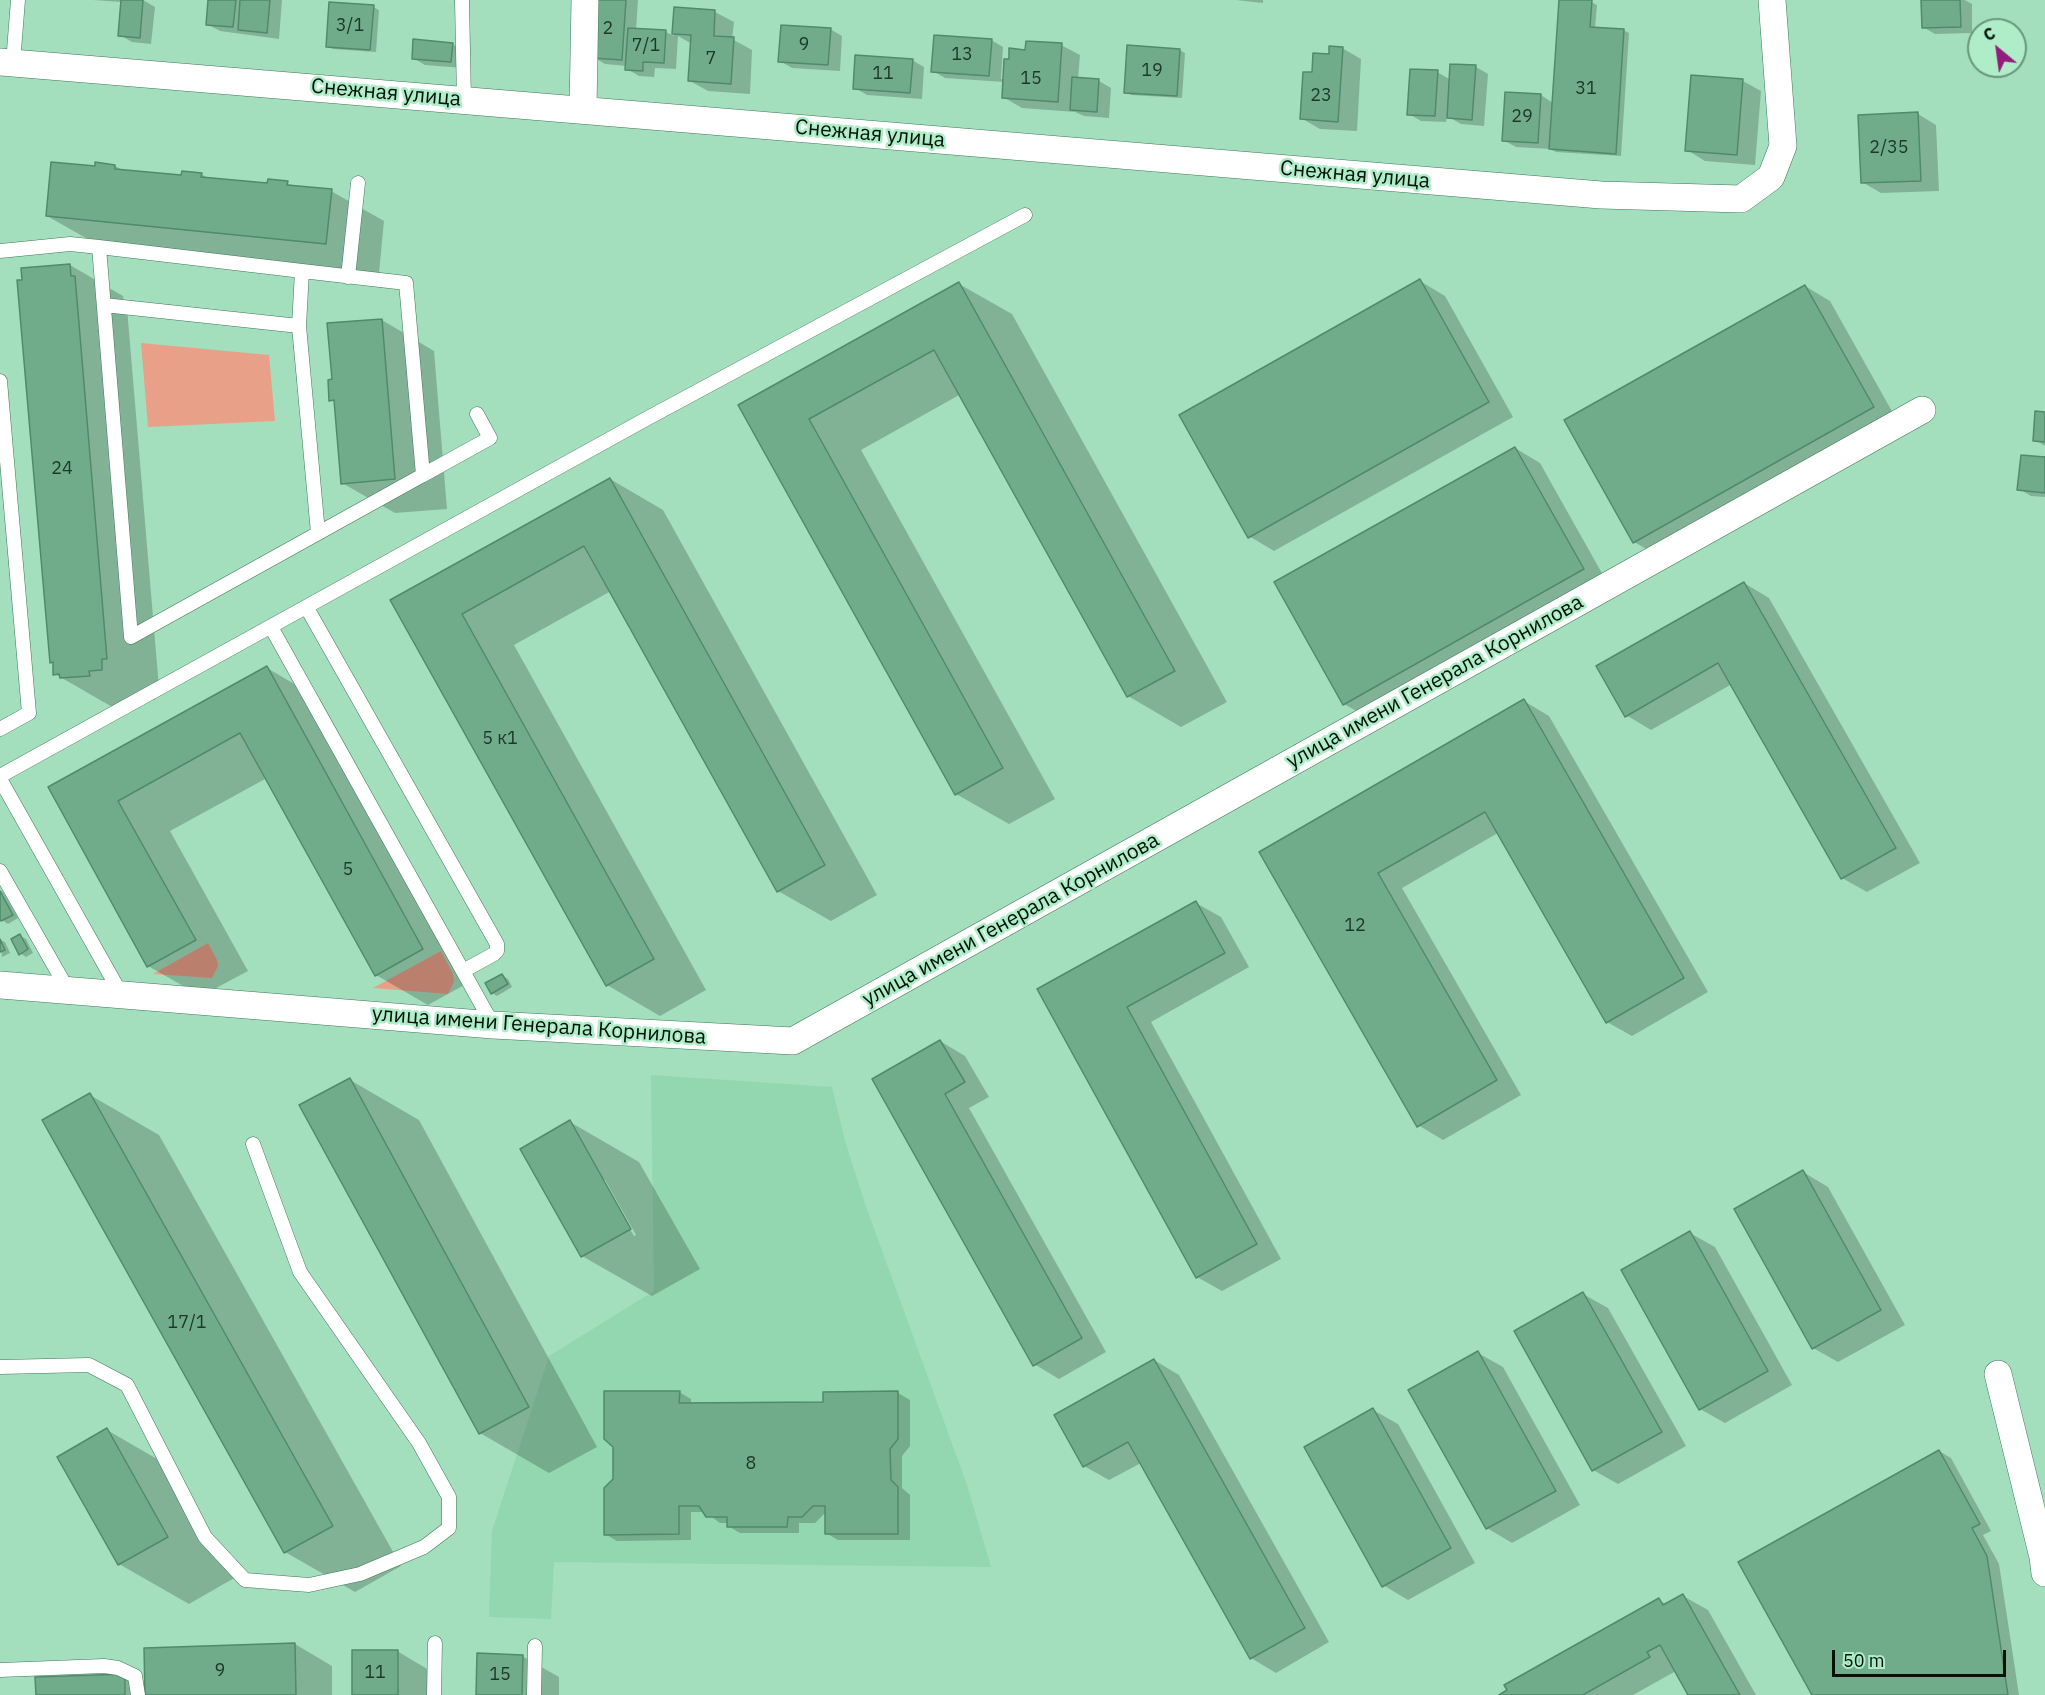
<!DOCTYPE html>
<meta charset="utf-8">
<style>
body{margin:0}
#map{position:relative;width:2045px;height:1695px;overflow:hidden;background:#a3dfbc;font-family:"IBM Plex Sans",sans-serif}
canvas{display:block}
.north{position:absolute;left:1967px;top:18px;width:60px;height:60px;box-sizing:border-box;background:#afedc9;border:2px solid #69957b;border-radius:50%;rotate:331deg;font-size:16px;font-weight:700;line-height:24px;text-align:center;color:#001207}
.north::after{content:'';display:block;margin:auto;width:21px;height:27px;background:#941d7b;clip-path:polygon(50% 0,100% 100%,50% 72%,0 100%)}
.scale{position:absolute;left:1832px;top:1650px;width:174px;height:27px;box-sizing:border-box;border:3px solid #001207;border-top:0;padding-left:8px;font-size:18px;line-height:21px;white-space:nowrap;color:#001207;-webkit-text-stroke:4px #afedc9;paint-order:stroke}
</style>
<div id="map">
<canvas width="2045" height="1695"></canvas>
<div class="north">С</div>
<div class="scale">50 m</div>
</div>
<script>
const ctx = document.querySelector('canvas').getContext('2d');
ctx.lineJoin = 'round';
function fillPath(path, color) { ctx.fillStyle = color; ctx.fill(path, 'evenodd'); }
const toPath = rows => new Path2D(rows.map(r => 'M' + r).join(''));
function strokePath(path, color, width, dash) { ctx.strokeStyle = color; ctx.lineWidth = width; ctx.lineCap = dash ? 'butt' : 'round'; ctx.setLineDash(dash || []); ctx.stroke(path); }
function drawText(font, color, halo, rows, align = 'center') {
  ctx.font = font + ' "IBM Plex Sans",sans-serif'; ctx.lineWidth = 5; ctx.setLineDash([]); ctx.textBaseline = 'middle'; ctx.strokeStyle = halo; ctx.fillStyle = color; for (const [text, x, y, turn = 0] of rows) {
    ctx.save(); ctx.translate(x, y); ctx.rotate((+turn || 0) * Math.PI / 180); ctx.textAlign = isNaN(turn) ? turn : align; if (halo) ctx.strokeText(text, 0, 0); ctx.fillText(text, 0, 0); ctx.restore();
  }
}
fillPath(toPath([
 [651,1075,832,1087,845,1141,864,1201,967,1485,991,1567,554,1562,551,1619,489,1617,492,1531,549,1356,654,1291]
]), '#92d7af');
fillPath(toPath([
 [141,343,269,355,275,421,148,427],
 [208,943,217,960,218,966,212,978,153,974],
 [441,951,453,974,454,982,448,994,373,988]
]), '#e9a089');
fillPath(toPath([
 [93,0,143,0,155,7,151,44,132,42,120,35,122,2],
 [209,0,282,0,279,39,220,31,207,24],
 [596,0,638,0,636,30,666,32,674,36,675,9,715,12,734,22,732,39,752,50,750,94,708,91,690,81,692,44,678,36,676,69,655,68,654,77,639,76,627,69,627,66,605,64,593,57],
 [1236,0,1263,0,1263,3],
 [1560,0,1591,2,1597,5,1595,28,1623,30,1629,33,1621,156,1556,152,1550,149,1516,147,1503,140,1541,95,1553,103],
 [1923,0,1965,0,1972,4,1972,33,1935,34,1923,27],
 [373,7,379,10,376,52,333,49,327,46],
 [830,29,842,36,840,71,792,68,780,61],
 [991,40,1003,47,1001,79,1004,79,1027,51,1061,45,1080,55,1078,79,1099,81,1111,88,1109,118,1084,116,1075,112,1022,108,1003,97,1004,82,945,78,933,71],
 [452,44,464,51,463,68,425,65,413,58],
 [1342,48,1361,59,1357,131,1320,129,1301,118,1313,74],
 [1179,50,1185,53,1182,98,1131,95,1126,92],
 [912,60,924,67,922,99,867,95,855,88],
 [1476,67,1488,74,1484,126,1461,124,1447,116,1446,122,1421,121,1409,114,1437,72,1451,80],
 [1743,81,1761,91,1755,165,1705,161,1687,150],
 [1918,114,1936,125,1939,191,1881,193,1862,182],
 [115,166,124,171,182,177,201,174,210,179,269,185,287,183,295,187,331,191,384,221,379,273,100,246,47,216,96,168],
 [70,265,123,296,124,305,127,308,159,688,154,689,155,700,142,701,142,705,114,708,55,674,54,663,51,662,24,281],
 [1420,281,1445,296,1513,417,1274,551,1249,536],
 [959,284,1012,314,1227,702,1181,727,1128,696,961,394,861,450,1055,799,1009,824,956,794,740,405],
 [1805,286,1830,301,1898,422,1659,556,1634,542],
 [382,320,434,351,447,509,395,513,342,483,336,403,331,400,333,380],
 [2045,413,2045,446,2035,440],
 [1515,448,1540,463,1608,584,1369,718,1344,704],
 [2045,458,2045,497,2031,496,2019,489],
 [610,479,663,510,877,895,831,921,778,891,611,591,514,645,706,990,660,1016,607,985,393,600],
 [1744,583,1769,598,1920,863,1867,892,1842,878,1732,684,1651,730,1626,715],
 [267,668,320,699,475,979,428,1005,376,975,267,778,170,831,248,971,201,996,148,966,50,788],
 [1524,701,1549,716,1708,992,1632,1036,1607,1022,1498,833,1402,888,1521,1095,1443,1140,1418,1125,1261,853],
 [0,890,3,892,18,918,8,924,2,920,0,916],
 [1196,903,1221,917,1249,967,1151,1022,1281,1259,1222,1291,1197,1277,1039,990],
 [20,936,26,939,33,953,26,957,20,953],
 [0,940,5,942,10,953,2,957],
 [502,975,508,979,512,987,497,996,492,993],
 [940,1041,965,1056,989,1097,969,1108,1106,1352,1059,1379,1034,1364,874,1079],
 [350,1080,419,1120,597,1447,549,1473,480,1433],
 [90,1095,159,1135,401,1566,355,1592,285,1552],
 [570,1122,639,1162,700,1269,652,1296,582,1256,522,1149],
 [602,1180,605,1180,636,1235,634,1236],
 [1803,1172,1828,1187,1905,1325,1838,1362,1813,1348],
 [1690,1233,1715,1247,1792,1385,1725,1423,1700,1409],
 [1583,1294,1608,1308,1686,1446,1618,1484,1593,1470],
 [1478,1353,1503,1367,1580,1505,1512,1543,1487,1528,1410,1390],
 [1154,1360,1179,1375,1329,1642,1276,1673,1251,1658,1141,1463,1109,1480,1084,1466],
 [679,1392,691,1399,691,1404,825,1404,898,1393,910,1400,910,1446,902,1456,902,1488,910,1495,910,1540,838,1540,826,1533,826,1512,815,1523,799,1523,799,1533,740,1533,728,1526,728,1523,720,1523,705,1512,691,1512,691,1540,617,1541,605,1534,614,1480],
 [1373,1410,1398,1424,1475,1563,1408,1600,1383,1585],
 [107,1430,176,1470,236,1577,189,1604,119,1564],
 [1939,1451,1951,1458,1991,1531,1983,1535,1999,1564,2019,1695,1814,1695],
 [1683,1596,1708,1610,1756,1695,1690,1695,1676,1671,1633,1695,1502,1695,1659,1600,1667,1605],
 [295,1644,332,1666,332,1695,37,1695,124,1676,146,1689],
 [397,1651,434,1673,435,1695,354,1695],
 [522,1656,559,1677,559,1695,478,1695]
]), '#0003');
const building = toPath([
 [121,0,143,0,140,38,118,36,121,0],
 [208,0,236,0,233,27,206,25,208,0],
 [240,0,270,0,267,33,238,30,240,0],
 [595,0,626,0,622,60,591,58,595,0],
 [1559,0,1592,0,1590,27,1624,29,1616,154,1549,149,1559,0],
 [1921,0,1960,0,1961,27,1922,28,1921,0],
 [329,2,374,5,370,50,326,47,329,2],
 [674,7,715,10,714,36,734,37,731,84,688,81,691,35,672,34,674,7],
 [781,25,831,28,828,65,778,62,781,25],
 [628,28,666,30,664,63,643,62,643,71,625,70,628,28],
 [934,35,992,39,989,76,931,72,934,35],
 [413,39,453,43,451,62,412,59,413,39],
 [1026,41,1062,43,1058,102,1002,98,1004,59,1009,59,1009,48,1025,50,1026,41],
 [1127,45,1180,49,1177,96,1124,93,1127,45],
 [1329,46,1343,47,1338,122,1300,119,1303,72,1312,72,1313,53,1329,54,1329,46],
 [855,55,913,59,910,93,853,89,855,55],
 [1450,64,1476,65,1472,120,1447,118,1450,64],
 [1410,69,1438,70,1435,116,1407,115,1410,69],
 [1691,75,1743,79,1737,155,1685,151,1691,75],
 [1072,77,1099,79,1097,112,1070,110,1072,77],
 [1505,92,1541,94,1538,143,1502,141,1505,92],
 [1918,112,1921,181,1861,183,1858,115,1918,112],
 [51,162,95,166,95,162,115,165,115,169,181,175,182,171,202,173,201,177,267,183,268,179,288,181,287,185,332,189,326,244,46,216,51,162],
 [70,264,71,276,75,276,107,659,102,659,102,670,89,671,90,676,60,678,59,674,53,675,53,662,50,663,17,280,22,280,21,268,70,264],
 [1420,279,1489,402,1248,538,1179,415,1420,279],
 [959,282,1175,671,1127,697,934,350,809,419,1003,768,955,795,738,405,959,282],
 [1805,285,1874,407,1633,543,1564,420,1805,285],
 [382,319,395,479,341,484,334,400,329,401,328,380,332,379,327,323,382,319],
 [2035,411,2045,412,2045,442,2033,441,2035,411],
 [1515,447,1584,569,1343,705,1274,582,1515,447],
 [2021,455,2045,457,2045,493,2017,490,2021,455],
 [610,478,825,865,777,892,584,546,462,614,654,959,606,986,390,600,610,478],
 [1744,582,1896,848,1841,879,1718,663,1625,717,1596,666,1744,582],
 [267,666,423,949,375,976,240,733,118,801,196,940,147,967,48,787,267,666],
 [1524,699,1684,978,1606,1023,1485,812,1378,873,1497,1080,1417,1127,1259,852,1524,699],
 [0,891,13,915,1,921,0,919,0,891],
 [1196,901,1225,953,1127,1007,1257,1244,1196,1278,1037,989,1196,901],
 [20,934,28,949,19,955,11,939,20,934],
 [0,939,5,950,0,952,0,939],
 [502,974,508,984,491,994,485,983,502,974],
 [940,1040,965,1082,945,1094,1082,1338,1033,1366,872,1079,940,1040],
 [350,1078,529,1407,479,1434,299,1105,350,1078],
 [90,1093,333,1526,284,1553,42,1120,90,1093],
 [570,1120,631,1229,581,1257,520,1149,570,1120],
 [1803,1170,1881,1310,1812,1349,1734,1209,1803,1170],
 [1690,1231,1768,1371,1699,1410,1621,1270,1690,1231],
 [1583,1292,1662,1432,1592,1471,1514,1331,1583,1292],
 [1478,1351,1556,1491,1486,1529,1408,1390,1478,1351],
 [1154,1359,1305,1628,1250,1659,1128,1442,1083,1467,1054,1415,1154,1359],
 [604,1391,680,1391,679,1403,823,1402,823,1392,898,1391,898,1439,890,1449,891,1480,898,1487,898,1534,825,1534,825,1506,813,1506,802,1517,788,1517,787,1527,727,1527,727,1517,706,1517,699,1506,679,1506,679,1534,604,1535,604,1488,613,1479,613,1447,604,1439,604,1391],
 [1373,1408,1451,1548,1382,1587,1304,1447,1373,1408],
 [107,1428,168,1537,118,1565,57,1457,107,1428],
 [1939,1450,1980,1524,1972,1528,1987,1556,2008,1695,1812,1695,1738,1562,1939,1450],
 [1683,1594,1740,1695,1688,1695,1660,1645,1647,1652,1650,1657,1583,1695,1499,1695,1507,1690,1504,1685,1659,1598,1663,1605,1683,1594],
 [295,1643,296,1695,145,1695,144,1648,295,1643],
 [352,1650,398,1650,398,1695,352,1695,352,1650],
 [477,1653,523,1655,522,1695,476,1695,477,1653],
 [125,1674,125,1695,36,1695,35,1677,125,1674]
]);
fillPath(building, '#71ac8a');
strokePath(building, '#508a6a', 1.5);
const lane = toPath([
 [462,0,464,100],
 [13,63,18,0],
 [0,251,70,244,99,247,302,271,406,283,423,475,131,637,99,247],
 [348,277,358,183],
 [104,305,299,326,302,271],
 [299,326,318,533],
 [0,381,29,713,0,729],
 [423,475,490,438,477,414],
 [307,608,497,944,497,951,494,954,463,971],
 [271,627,493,1025],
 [0,776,646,419,1025,215],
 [0,779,121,994],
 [0,871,68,990],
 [0,1367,89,1365,127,1385,205,1537,245,1580,309,1585,360,1574,424,1547,449,1528,449,1497,419,1443,300,1272,253,1144],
 [0,1670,104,1666,118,1668,135,1676,138,1695],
 [434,1695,435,1643],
 [534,1695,535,1646]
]);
const street = toPath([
 [0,62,1601,195,1741,199,1771,177,1783,146,1772,0],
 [583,109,585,0],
 [0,985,493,1025,793,1041,1922,410],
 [1998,1374,2043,1557,2045,1573]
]);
strokePath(lane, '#3e7858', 15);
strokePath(street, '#3e7858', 28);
strokePath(lane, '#fff', 14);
strokePath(street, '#fff', 27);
drawText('18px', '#1c3828', null, [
 ["3/1",350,26],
 ["2",608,29],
 ["9",804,45],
 ["7/1",646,46],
 ["13",962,55],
 ["7",711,59],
 ["19",1152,71],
 ["11",883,74],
 ["15",1031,79],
 ["31",1586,89],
 ["23",1321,96],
 ["29",1522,117],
 ["2/35",1889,148],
 ["24",62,469],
 ["5 к1",500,739],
 ["5",348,870],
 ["12",1355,926],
 ["17/1",187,1323],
 ["8",751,1464],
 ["9",220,1671],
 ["11",375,1673],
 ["15",500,1675]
]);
drawText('21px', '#001207', '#afedc9', [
 ["Снежная улица",386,93,5],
 ["Снежная улица",870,134,5],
 ["Снежная улица",1355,175,5],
 ["улица имени Генерала Корнилова",1435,682,-29],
 ["улица имени Генерала Корнилова",1011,920,-29],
 ["улица имени Генерала Корнилова",539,1026,4]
]);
</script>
